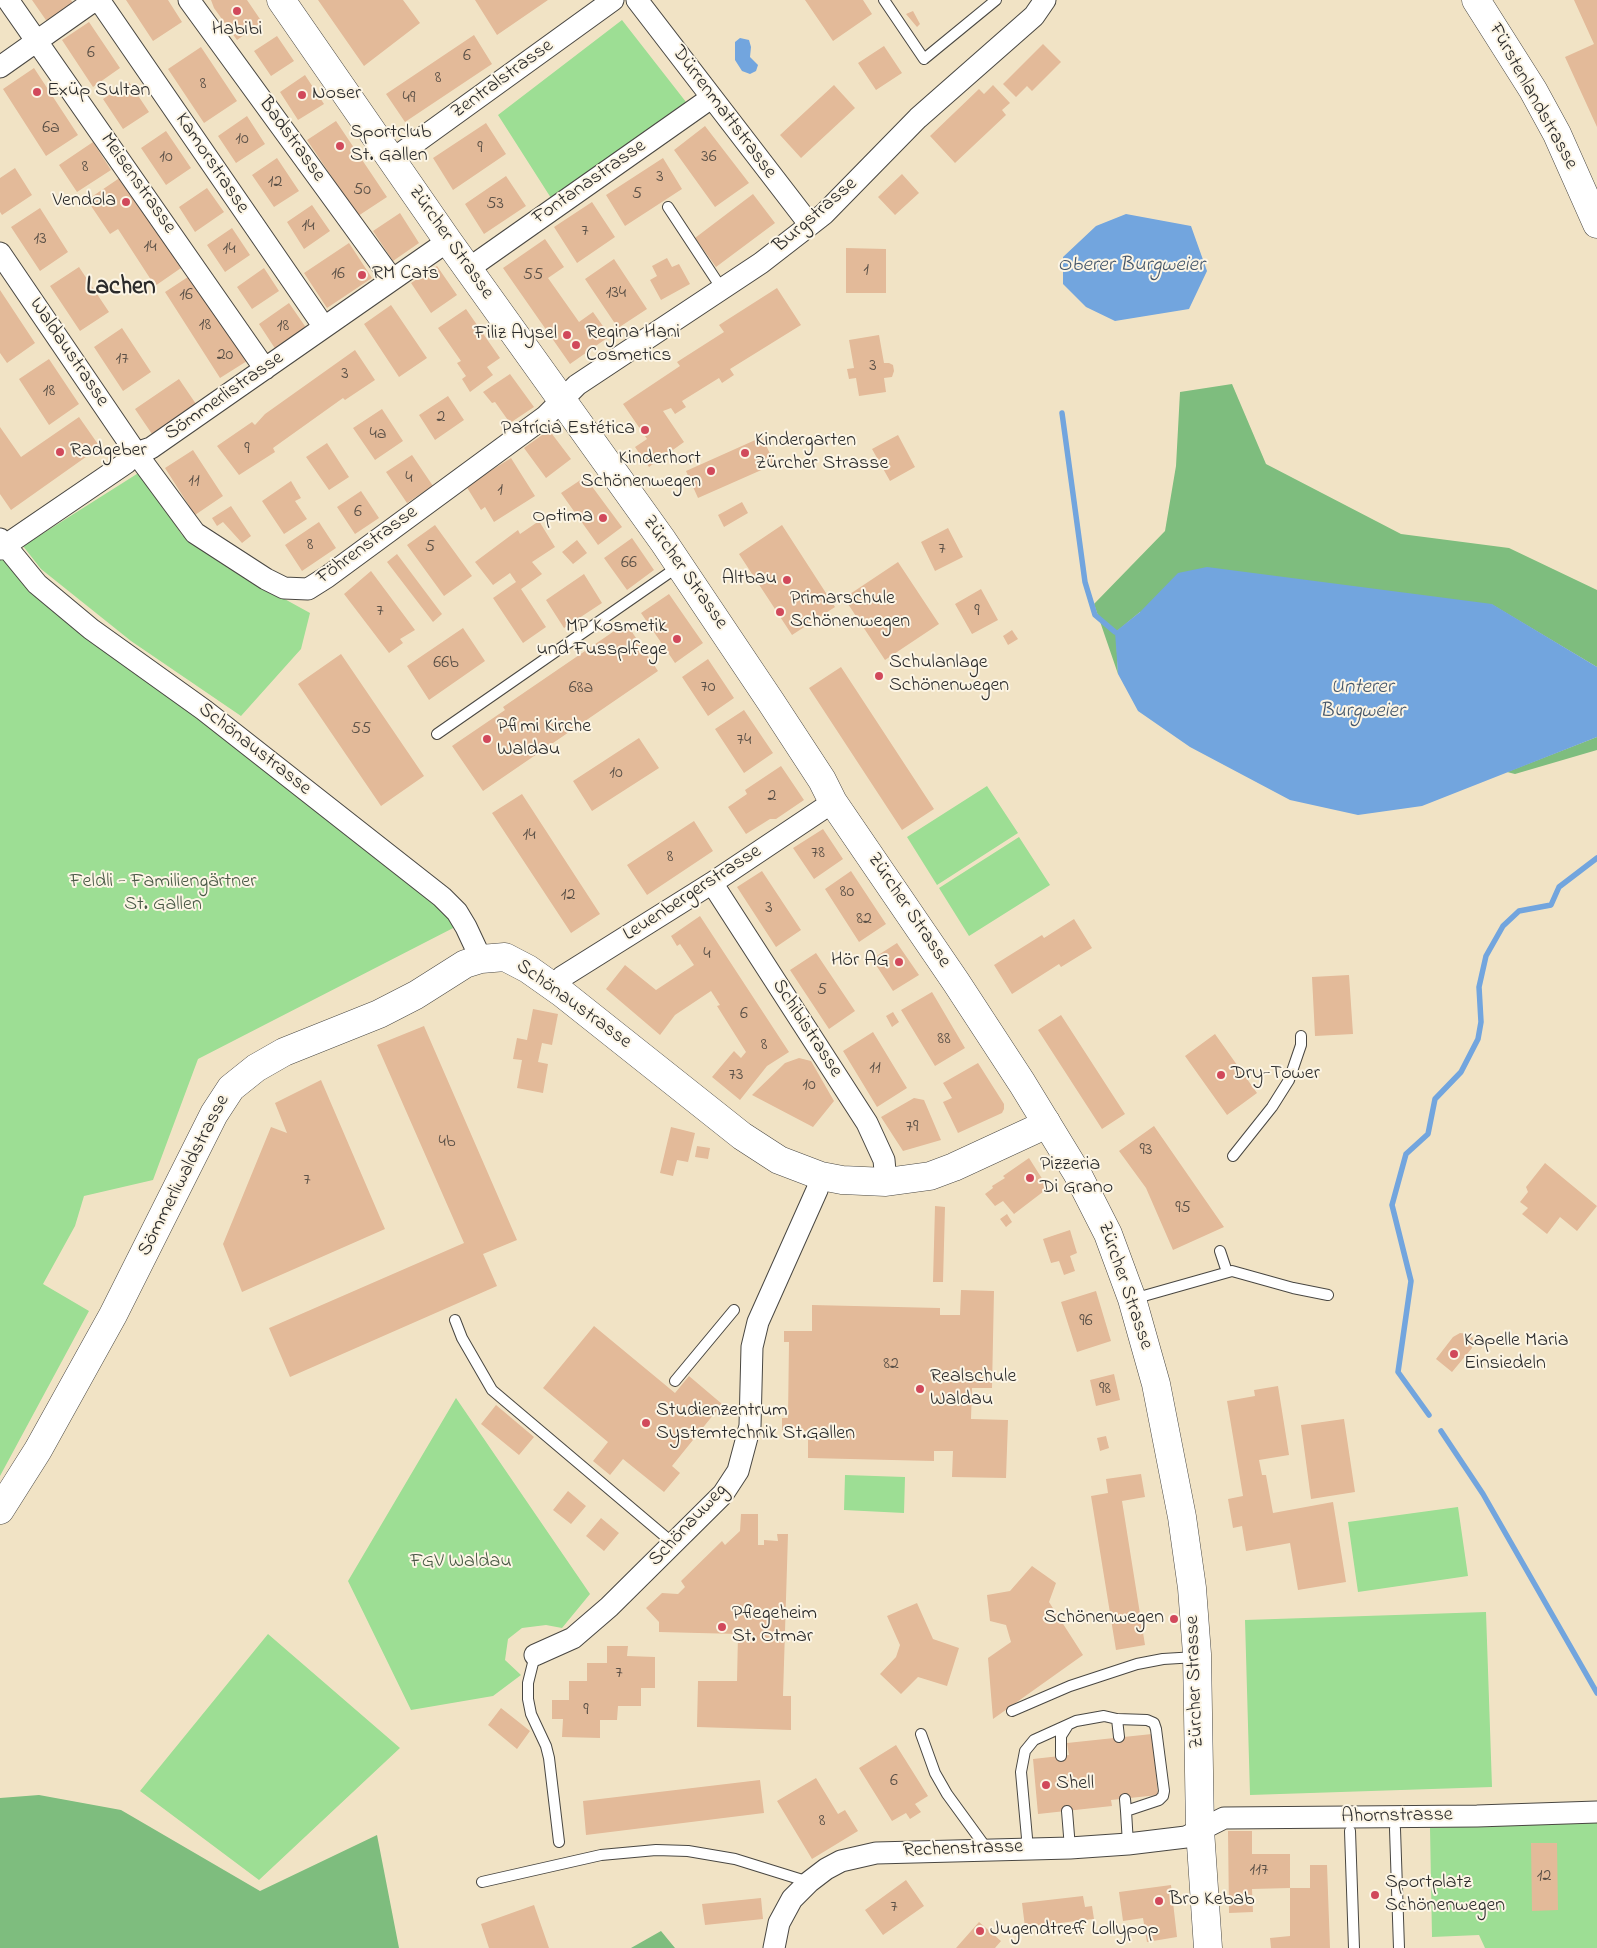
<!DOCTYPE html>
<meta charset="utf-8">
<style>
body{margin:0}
canvas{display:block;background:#f1e3c5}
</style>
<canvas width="1597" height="1948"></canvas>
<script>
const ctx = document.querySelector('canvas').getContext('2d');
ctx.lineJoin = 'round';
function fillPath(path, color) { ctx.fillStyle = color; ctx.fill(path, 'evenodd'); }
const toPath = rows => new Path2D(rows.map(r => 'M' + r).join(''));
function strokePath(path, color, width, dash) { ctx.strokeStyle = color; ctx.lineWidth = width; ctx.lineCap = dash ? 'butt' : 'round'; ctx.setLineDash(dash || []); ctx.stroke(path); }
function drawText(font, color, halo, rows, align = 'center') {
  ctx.font = font + ' "Indie Flower",sans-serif'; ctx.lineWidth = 4; ctx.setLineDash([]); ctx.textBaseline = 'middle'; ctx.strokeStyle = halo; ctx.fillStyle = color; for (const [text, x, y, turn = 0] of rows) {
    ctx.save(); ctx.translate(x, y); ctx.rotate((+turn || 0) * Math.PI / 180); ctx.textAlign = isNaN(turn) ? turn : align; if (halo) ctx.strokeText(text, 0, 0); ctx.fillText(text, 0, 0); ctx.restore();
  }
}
fillPath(toPath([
 [622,20,686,102,551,198,498,115],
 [140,472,182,535,230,569,310,613,301,649,241,716,131,641,41,569,23,546],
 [0,549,459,925,198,1059,153,1180,84,1196,75,1226,43,1284,89,1311,0,1476],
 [987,786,1018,833,937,885,907,837],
 [1019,837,1050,885,969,936,939,888],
 [456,1398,590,1594,562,1628,546,1625,522,1628,508,1639,505,1660,521,1675,493,1696,411,1710,348,1581],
 [845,1475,905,1477,904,1513,844,1510],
 [1458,1507,1468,1576,1358,1592,1348,1522],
 [1486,1612,1492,1787,1250,1795,1245,1620],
 [268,1634,400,1748,259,1880,140,1791],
 [1597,1822,1597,1948,1485,1948,1479,1935,1432,1937,1430,1828]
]), '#9dde94');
fillPath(toPath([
 [1232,384,1266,464,1401,534,1509,548,1597,590,1597,667,1491,604,1140,612,1116,632,1118,674,1094,604,1165,531,1176,466,1180,392],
 [1597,737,1597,750,1515,774,1507,772],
 [39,1795,121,1810,260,1891,377,1835,399,1948,0,1948,0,1798],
 [661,1931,675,1948,631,1948]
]), '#7ebd7e');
fillPath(toPath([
 [740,38,749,40,751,47,750,57,758,65,756,71,750,74,742,71,735,60,735,42],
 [1126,214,1191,226,1207,271,1189,309,1115,321,1086,307,1063,284,1063,257,1096,226],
 [1207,567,1492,604,1597,667,1597,737,1422,806,1358,815,1290,800,1190,747,1138,711,1118,674,1115,632,1140,612,1178,573]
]), '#72a5de');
strokePath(toPath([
 [1062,413,1085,582,1095,615,1115,632],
 [1429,1415,1398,1372,1411,1281,1392,1205,1406,1154,1428,1134,1435,1099,1461,1072,1478,1039,1481,1022,1479,987,1486,956,1503,926,1519,911,1551,905,1559,887,1597,858],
 [1441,1431,1483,1494,1597,1693]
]), '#72a5de', 5.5);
fillPath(toPath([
 [32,0,71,0,74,5,48,23],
 [126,0,168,0,182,22,153,41],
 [211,0,247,0,262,22,237,40,214,8],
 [318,0,403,0,420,23,364,66],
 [475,0,548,0,497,35],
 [805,0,863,0,872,14,833,41],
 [1574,0,1597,0,1597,127,1565,57,1594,44],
 [913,11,920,24,917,27,906,14],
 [89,22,120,68,93,87,62,40],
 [474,35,492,64,405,122,386,94],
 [277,36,294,61,271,76,254,51],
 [1043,44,1061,62,1032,91,1027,86,1016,97,1003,84],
 [884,46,902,73,876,90,858,63],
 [201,47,237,101,204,123,168,69],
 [34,68,78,135,46,156,3,89],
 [305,75,324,104,298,120,280,92],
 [129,82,149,112,123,129,103,99],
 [834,85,855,108,801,158,780,135],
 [993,85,1010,103,1002,110,1006,115,955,163,930,136,979,89,984,94],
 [247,116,265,144,236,163,218,136],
 [336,121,387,197,358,216,307,140],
 [486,123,506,154,453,190,433,158],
 [705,126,749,183,715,207,674,150],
 [166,131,191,168,166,185,141,148],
 [93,142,111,170,77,192,59,165],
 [277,158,299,191,274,207,252,175],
 [663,158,682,189,625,226,606,195],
 [15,168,32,195,2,215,0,212,0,178],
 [902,174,919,193,895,215,878,197],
 [506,176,526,206,484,234,465,204],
 [121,177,181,268,155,286,118,229,110,234,87,200],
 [207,188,224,212,195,232,179,207],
 [753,194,775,223,716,267,695,238],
 [592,202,615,237,577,263,554,227],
 [312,205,330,231,304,249,287,222],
 [40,208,68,252,40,271,11,227],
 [400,213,419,243,393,261,373,231],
 [232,228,250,255,225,272,207,245],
 [545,239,564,267,548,278,579,322,593,312,610,336,570,364,503,268],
 [349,243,372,278,327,308,304,273],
 [846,248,886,249,886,293,846,293],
 [667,258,672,267,679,264,690,284,661,300,650,280,657,276,652,266],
 [614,259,647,309,618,328,585,279],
 [437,266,457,295,431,313,411,283],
 [79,267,109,312,80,331,50,286],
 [264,268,279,291,252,309,237,287],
 [191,275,247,361,220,378,165,292],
 [777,288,801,325,730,369,734,375,722,383,719,378,682,401,686,407,675,414,671,408,663,411,684,442,649,467,635,447,647,439,623,404,680,366,677,362,724,332,719,325],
 [0,290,35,343,7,363,0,353],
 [289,303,307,329,276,350,259,324],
 [391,305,427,358,399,377,364,324],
 [466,309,500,358,487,367,493,375,470,392,462,379,466,376,457,363,461,361,438,328],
 [122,328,151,372,123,391,94,347],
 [879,335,884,363,889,363,893,365,894,371,892,377,884,378,886,392,859,396,856,378,849,379,847,369,854,368,849,340],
 [355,350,375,380,345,400,343,398,273,448,275,452,239,475,217,446,252,422,255,425,265,414],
 [49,359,79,404,49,425,19,379],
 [510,374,534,407,510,423,495,402,492,403,483,392],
 [179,379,196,404,152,434,135,409],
 [448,396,464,420,435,440,419,415],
 [382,409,403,441,375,460,353,428],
 [79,417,100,447,11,510,0,494,0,427,21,457],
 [549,430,571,459,546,478,524,448],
 [898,435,915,467,890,481,872,449],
 [762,437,775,464,698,498,686,471],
 [327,443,349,477,329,490,306,457],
 [193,450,223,496,195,515,165,468],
 [412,455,433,486,407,503,386,472],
 [511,458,535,496,494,522,485,507,481,510,466,486],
 [585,477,622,527,598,545,561,493],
 [291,481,301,498,295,501,307,519,284,534,262,501],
 [361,491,379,518,355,534,337,507],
 [742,502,748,513,724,527,718,515],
 [231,506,251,536,242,543,223,522,217,526,212,518],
 [539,521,555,547,532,562,542,574,521,589,546,627,523,643,493,598,516,582,510,573,493,585,475,562,518,530,520,534],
 [319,522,336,548,302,571,285,545],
 [435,525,472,576,444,596,407,545],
 [782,525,835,607,792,635,739,554],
 [948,528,963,557,935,571,921,542],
 [632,538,654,570,627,590,604,558],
 [577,540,587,553,573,564,562,552],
 [397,554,442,614,433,622,387,562],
 [898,562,939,624,885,660,844,598],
 [371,571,415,630,400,639,403,643,389,653,344,594],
 [584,574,602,603,564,628,546,600],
 [981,589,998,620,972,634,955,604],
 [669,594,703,643,675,663,641,613],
 [626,623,658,671,483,791,452,746,505,710,503,707],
 [463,628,485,661,429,700,407,666],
 [1012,630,1018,639,1008,645,1003,636],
 [341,654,424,776,381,806,298,684],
 [708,659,734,698,708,716,682,677],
 [841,667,934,809,902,830,809,688],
 [744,710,773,753,744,773,715,729],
 [639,738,659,768,592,811,573,781],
 [781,766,804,800,776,819,770,819,746,834,728,807,747,794,745,790],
 [522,794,600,914,571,933,492,813],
 [694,821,713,851,647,895,627,865],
 [823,829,843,859,814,879,793,848],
 [762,871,801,930,776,947,737,887],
 [851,871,886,924,859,942,825,889],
 [700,916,789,1052,767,1066,740,1100,712,1077,734,1051,741,1058,746,1052,717,1006,720,1005,711,991,675,1015,660,1035,606,989,625,965,656,990,694,965,680,944,677,946,671,936],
 [1074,919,1092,948,1061,967,1059,964,1012,994,994,965,1042,935,1044,938],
 [897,943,919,975,893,991,872,959],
 [816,953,855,1011,829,1029,790,970],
 [1349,975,1353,1034,1315,1036,1312,977],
 [932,992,965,1048,935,1066,901,1010],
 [533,1009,558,1014,552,1045,542,1043,538,1062,548,1064,543,1093,517,1088,522,1060,513,1059,517,1038,527,1040],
 [893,1012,899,1022,892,1027,886,1016],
 [1061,1015,1125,1114,1102,1129,1038,1030],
 [424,1026,517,1240,483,1254,497,1286,290,1377,269,1328,464,1243,377,1045],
 [873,1032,907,1088,877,1107,843,1051],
 [1215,1034,1257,1093,1227,1115,1185,1056],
 [799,1058,811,1061,834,1101,813,1127,752,1095,785,1063],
 [978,1063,1004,1104,1004,1109,1002,1113,958,1133,943,1102,952,1098,943,1083],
 [321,1080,385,1229,242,1292,223,1244,271,1127,287,1133,275,1103],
 [914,1098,924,1100,941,1140,903,1151,881,1117],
 [1154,1126,1224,1227,1173,1250,1146,1188,1119,1151],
 [671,1127,695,1133,688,1162,677,1160,673,1176,660,1173],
 [697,1146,710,1148,708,1159,695,1157],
 [1029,1158,1048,1188,1014,1214,1003,1201,995,1206,985,1194,993,1188,992,1186,1005,1178,1003,1176],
 [1545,1163,1597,1206,1577,1231,1560,1217,1547,1234,1522,1214,1528,1208,1520,1202,1528,1192,1526,1187],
 [935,1206,945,1207,943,1282,933,1282],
 [1007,1214,1012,1222,1006,1227,1000,1219],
 [1070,1230,1077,1253,1070,1256,1075,1271,1064,1275,1059,1261,1051,1263,1043,1239],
 [961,1290,994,1291,992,1388,972,1388,971,1419,1008,1420,1006,1478,952,1477,953,1451,934,1451,934,1461,808,1458,808,1431,782,1430,782,1418,788,1418,789,1342,784,1342,784,1331,812,1331,812,1305,940,1308,940,1315,960,1315],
 [1096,1291,1111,1341,1077,1352,1061,1302],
 [594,1326,675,1393,689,1376,722,1404,672,1466,680,1473,664,1492,623,1459,610,1475,593,1461,608,1442,543,1388],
 [1460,1333,1468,1334,1473,1338,1472,1348,1452,1372,1436,1359,1453,1337],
 [1114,1374,1120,1400,1096,1406,1090,1380],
 [1278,1386,1289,1455,1259,1460,1262,1475,1266,1475,1273,1513,1333,1502,1346,1582,1298,1590,1290,1543,1246,1551,1242,1526,1233,1528,1228,1499,1243,1496,1227,1401,1255,1396,1254,1390],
 [496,1405,534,1437,519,1455,481,1424],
 [1344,1419,1355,1492,1311,1499,1301,1425],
 [1106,1436,1109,1448,1100,1451,1097,1438],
 [1141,1474,1145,1497,1122,1501,1145,1645,1116,1650,1091,1496,1108,1493,1106,1479],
 [568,1491,586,1506,571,1524,553,1510],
 [741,1514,758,1514,758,1545,764,1545,764,1540,778,1541,777,1534,788,1534,783,1696,791,1696,791,1730,697,1727,698,1681,737,1681,738,1634,659,1632,659,1622,646,1608,662,1593,678,1594,685,1587,681,1581,722,1541,725,1545,740,1531],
 [601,1518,619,1533,604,1551,586,1536],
 [1032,1566,1056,1583,1049,1602,1083,1655,993,1719,988,1658,1011,1642,1006,1625,990,1621,987,1595,1010,1591],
 [917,1603,933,1639,959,1648,947,1686,918,1677,901,1694,880,1674,896,1657,900,1645,887,1616],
 [607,1646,628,1646,627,1656,655,1657,655,1688,641,1688,641,1706,618,1706,617,1720,600,1720,600,1738,562,1737,563,1719,552,1719,552,1700,569,1700,569,1681,587,1681,587,1663,607,1663],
 [501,1708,530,1731,517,1749,488,1725],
 [1152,1734,1158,1795,1111,1800,1112,1806,1038,1814,1033,1759,1069,1755,1067,1743],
 [896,1745,928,1796,915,1804,921,1812,910,1819,906,1813,892,1821,859,1768],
 [816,1778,838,1814,845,1810,858,1831,812,1859,777,1801],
 [760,1780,764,1813,586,1835,583,1801],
 [1228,1831,1252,1831,1252,1854,1290,1854,1290,1888,1252,1889,1253,1912,1229,1913],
 [1531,1843,1557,1843,1558,1910,1532,1911],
 [1310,1865,1327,1865,1330,1948,1271,1948,1270,1938,1290,1936,1290,1888,1310,1888],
 [906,1880,924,1906,883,1935,865,1910],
 [1171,1885,1177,1937,1147,1942,1143,1918,1123,1921,1119,1892],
 [1083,1896,1085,1907,1092,1906,1094,1919,1025,1927,1022,1903],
 [761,1898,763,1919,705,1925,702,1904],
 [534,1905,549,1948,489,1948,481,1924],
 [979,1922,1001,1941,995,1948,956,1948]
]), '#e3ba99');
const lane = toPath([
 [884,0,924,59,996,0],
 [668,207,722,289],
 [437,734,679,566],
 [1233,1156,1272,1107,1289,1080,1301,1045,1301,1036],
 [1220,1251,1227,1272],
 [1133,1299,1232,1271,1293,1288,1328,1295],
 [455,1320,462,1338,492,1390,674,1544],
 [675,1381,734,1310],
 [535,1655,528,1683,528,1699,531,1714,546,1746,549,1758,559,1842],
 [1012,1711,1070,1686,1137,1664,1163,1659,1196,1657],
 [1117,1719,1119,1737],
 [921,1734,935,1773,947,1794,987,1849],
 [1061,1756,1061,1736,1068,1725],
 [1125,1799,1126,1811],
 [1067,1811,1070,1848],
 [1395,1829,1399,1948],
 [1350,1831,1354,1948],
 [1025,1848,1027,1838,1021,1772,1025,1751,1034,1740,1065,1726,1076,1721,1104,1716,1117,1719,1147,1720,1154,1723,1156,1729,1164,1791,1163,1796,1159,1800,1126,1811,1128,1844],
 [482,1882,601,1855,656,1850,688,1851,735,1859,809,1882]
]);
const street = toPath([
 [8,0,265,369],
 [99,0,324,327],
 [189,0,392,279],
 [637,0,810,225],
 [0,67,95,0],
 [393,159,613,0],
 [0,253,136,453,195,533,266,579,284,588,308,589,327,577,546,416,577,385,761,263,810,225,824,214,918,118,1034,16,1045,0],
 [468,269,711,98],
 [0,539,37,584,91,629,204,710,442,897,457,912,466,927,481,959],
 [0,549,126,463,136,453,151,448,448,241],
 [712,883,867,1123,884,1160,886,1182],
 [554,987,562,977,712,883,833,802],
 [535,1655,573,1638,609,1607,723,1494,738,1471,750,1426,752,1347,758,1322,817,1190,821,1176],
 [774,1948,779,1923,792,1899,809,1882,826,1869,841,1861,876,1853,1070,1848,1128,1844,1186,1837,1224,1818,1477,1816,1597,1812]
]);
const secondary = toPath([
 [1476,0,1533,90,1557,134,1597,224],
 [0,1510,38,1450,113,1315,214,1114,231,1088,256,1068,284,1052,379,1014,416,995,465,964,481,959,505,957,528,969,562,993,742,1136,779,1160,821,1176,842,1180,886,1182,930,1176,954,1167,1034,1130,1046,1122]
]);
const primary = toPath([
 [281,0,448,241,663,541,771,702,822,780,833,802,956,982,1022,1083,1077,1173,1108,1234,1132,1299,1156,1384,1182,1517,1192,1588,1197,1654,1200,1830,1208,1948]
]);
strokePath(lane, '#494742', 12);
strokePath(street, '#494742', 23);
strokePath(secondary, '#494742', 29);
strokePath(primary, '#494742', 29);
strokePath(lane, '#fff', 10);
strokePath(street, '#fff', 21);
strokePath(secondary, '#fff', 28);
strokePath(primary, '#fff', 28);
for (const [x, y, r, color] of [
 [237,11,5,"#d1495b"],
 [37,92,5,"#d1495b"],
 [302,95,5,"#d1495b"],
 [340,146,5,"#d1495b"],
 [126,202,5,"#d1495b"],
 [362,275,5,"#d1495b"],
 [567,335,5,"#d1495b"],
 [576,345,5,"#d1495b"],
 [645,430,5,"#d1495b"],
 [60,452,5,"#d1495b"],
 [745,453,5,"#d1495b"],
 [711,471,5,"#d1495b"],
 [603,518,5,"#d1495b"],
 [787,580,5,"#d1495b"],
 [780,612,5,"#d1495b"],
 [677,639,5,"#d1495b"],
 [879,676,5,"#d1495b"],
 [487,739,5,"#d1495b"],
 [899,962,5,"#d1495b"],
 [1221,1075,5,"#d1495b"],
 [1030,1178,5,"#d1495b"],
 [1454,1354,5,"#d1495b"],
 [920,1389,5,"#d1495b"],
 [646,1423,5,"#d1495b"],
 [1174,1619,5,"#d1495b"],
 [722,1627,5,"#d1495b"],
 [1046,1785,5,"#d1495b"],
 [1375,1895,5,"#d1495b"],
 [1159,1901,5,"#d1495b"],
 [980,1931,5,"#d1495b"]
]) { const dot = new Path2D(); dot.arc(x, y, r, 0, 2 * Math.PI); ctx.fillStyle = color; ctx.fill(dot); strokePath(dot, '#fcf5e5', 2); }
drawText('18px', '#594f46', null, [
 ["6",91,54],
 ["6",467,57],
 ["8",438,79],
 ["8",203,85],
 ["49",409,99],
 ["6a",51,129],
 ["10",242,140],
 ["9",480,149],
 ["10",166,158],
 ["36",709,158],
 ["8",85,168],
 ["3",660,178],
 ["12",275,183],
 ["50",362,191],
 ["5",637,195],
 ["53",495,205],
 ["14",308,227],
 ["7",585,232],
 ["13",40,240],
 ["14",150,248],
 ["14",229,250],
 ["1",866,271],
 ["16",338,275],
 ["55",533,276],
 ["134",616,294],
 ["16",186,296],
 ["18",205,326],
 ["18",283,327],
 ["20",225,356],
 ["17",122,360],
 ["3",873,367],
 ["3",345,375],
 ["18",49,392],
 ["2",441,418],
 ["4a",378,435],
 ["9",247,450],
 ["4",409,479],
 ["11",194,482],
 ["1",500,491],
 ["6",358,513],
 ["8",310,546],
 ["5",430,548],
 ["7",942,550],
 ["66",629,564],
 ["7",380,612],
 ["9",977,612],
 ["66b",446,664],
 ["70",708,688],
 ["68a",581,689],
 ["55",361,730],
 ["74",744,741],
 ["10",616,774],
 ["2",772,797],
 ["14",529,836],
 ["78",818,854],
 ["8",670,858],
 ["80",847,893],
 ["12",568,896],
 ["3",769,909],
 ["82",864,920],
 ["4",707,955],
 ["5",822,991],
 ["6",744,1015],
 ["88",944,1040],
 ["8",764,1046],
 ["11",875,1069],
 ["73",736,1076],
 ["10",809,1086],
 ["79",912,1128],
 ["4b",447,1143],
 ["93",1146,1151],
 ["7",307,1181],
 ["95",1183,1209],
 ["96",1086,1322],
 ["82",891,1365],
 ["98",1105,1390],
 ["7",619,1674],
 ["9",586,1711],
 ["6",894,1782],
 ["8",822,1822],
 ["117",1259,1871],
 ["12",1544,1877],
 ["7",894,1908]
]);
drawText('20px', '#2b2b2b', '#fcf5e5', [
 ["Habibi",237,31,"center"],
 ["Exüp Sultan",47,92],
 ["Noser",312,95],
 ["Sportclub",350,134],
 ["St. Gallen",350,157],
 ["Vendola",116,202,"right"],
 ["RM Cats",372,275],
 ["Regina Hani",586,334],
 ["Cosmetics",586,357],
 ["Filiz Aysel",557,335,"right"],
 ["Patrícia Estética",635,430,"right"],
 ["Kindergarten",755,442],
 ["Zürcher Strasse",755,465],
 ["Radgeber",70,452],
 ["Kinderhort",701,460,"right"],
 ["Schönenwegen",701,483,"right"],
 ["Optima",593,518,"right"],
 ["Altbau",777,580,"right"],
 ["Primarschule",790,600],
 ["Schönenwegen",790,623],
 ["MP Kosmetik",667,628,"right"],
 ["und Fussplfege",667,651,"right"],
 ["Schulanlage",889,664],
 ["Schönenwegen",889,687],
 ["Pfimi Kirche",497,728],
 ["Waldau",497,751],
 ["Hör AG",889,962,"right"],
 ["Dry-Tower",1231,1075],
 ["Pizzeria",1040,1166],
 ["Di Grano",1040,1189],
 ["Kapelle Maria",1464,1342],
 ["Einsiedeln",1464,1365],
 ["Realschule",930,1378],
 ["Waldau",930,1401],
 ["Studienzentrum",656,1412],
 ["Systemtechnik St.Gallen",656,1435],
 ["Pflegeheim",732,1615],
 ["St. Otmar",732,1638],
 ["Schönenwegen",1164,1619,"right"],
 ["Shell",1056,1785],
 ["Sportplatz",1385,1884],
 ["Schönenwegen",1385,1907],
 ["Bro Kebab",1169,1901],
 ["Jugendtreff Lollypop",990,1931]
], 'left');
drawText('20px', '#2b2b2b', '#fcf5e5', [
 ["Zentralstrasse",503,80,-36],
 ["Fürstenlandstrasse",1532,97,61],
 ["Dürrenmattstrasse",723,113,53],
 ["Badstrasse",291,140,54],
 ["Kamorstrasse",211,164,56],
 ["Fontanastrasse",590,183,-35],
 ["Meisenstrasse",137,184,55],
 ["Burgstrasse",816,216,-41],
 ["Zürcher Strasse",450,243,55],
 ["Waldaustrasse",68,353,56],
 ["Sömmerlistrasse",225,397,-35],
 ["Föhrenstrasse",368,546,-36],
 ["Zürcher Strasse",684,573,55],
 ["Schönaustrasse",254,750,38],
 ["Leuenbergerstrasse",693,894,-33],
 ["Zürcher Strasse",908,911,56],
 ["Schönaustrasse",573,1005,36],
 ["Schibistrasse",806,1029,57],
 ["Sömmerliwaldstrasse",185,1176,-63],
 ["Zürcher Strasse",1124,1286,71],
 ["Schönauweg",689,1526,-47],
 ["Zürcher Strasse",1196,1682,-92],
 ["Ahornstrasse",1397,1817,-1],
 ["Rechenstrasse",963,1850,-2]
]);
drawText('20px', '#485845', '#fcf5e5', [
 ["Feldli - Familiengärtner",163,883],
 ["St. Gallen",163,906],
 ["FGV Waldau",461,1563]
]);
drawText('italic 21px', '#44566a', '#fcf5e5', [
 ["Oberer Burgweier",1131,267],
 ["Unterer",1362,689],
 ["Burgweier",1362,713]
]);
drawText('bold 25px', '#2b2b2b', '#fcf5e5', [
 ["Lachen",121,289]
]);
</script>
